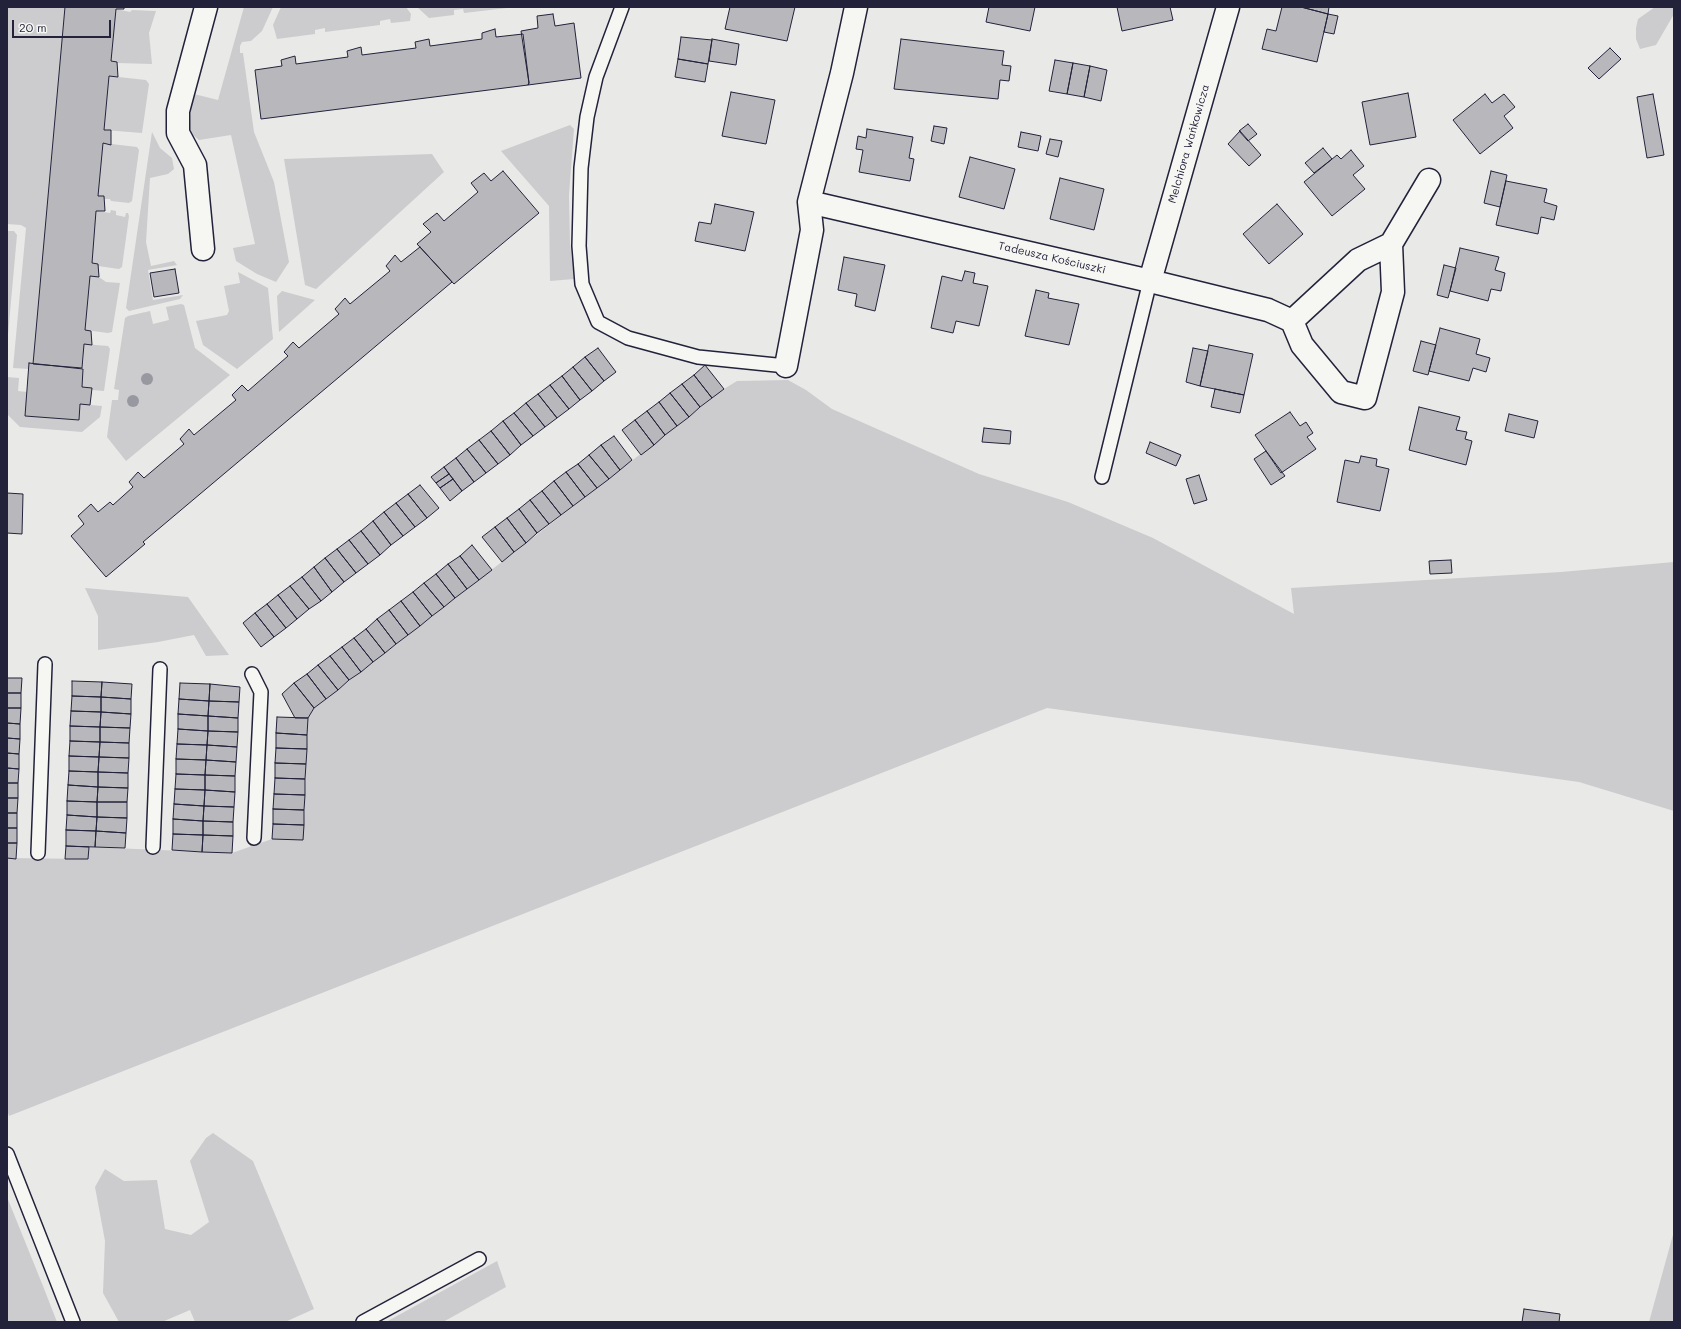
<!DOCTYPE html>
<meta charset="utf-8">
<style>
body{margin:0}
#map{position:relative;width:1681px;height:1329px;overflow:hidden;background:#e9e9e7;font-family:Mali,sans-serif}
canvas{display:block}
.frame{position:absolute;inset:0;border:8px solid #22223b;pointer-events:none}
.scale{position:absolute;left:12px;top:20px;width:99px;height:18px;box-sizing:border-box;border:2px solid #22223b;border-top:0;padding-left:5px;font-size:12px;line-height:14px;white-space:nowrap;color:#22223b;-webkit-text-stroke:3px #f6f6f2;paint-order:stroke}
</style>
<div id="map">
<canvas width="1681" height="1329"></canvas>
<div class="frame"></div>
<div class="scale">20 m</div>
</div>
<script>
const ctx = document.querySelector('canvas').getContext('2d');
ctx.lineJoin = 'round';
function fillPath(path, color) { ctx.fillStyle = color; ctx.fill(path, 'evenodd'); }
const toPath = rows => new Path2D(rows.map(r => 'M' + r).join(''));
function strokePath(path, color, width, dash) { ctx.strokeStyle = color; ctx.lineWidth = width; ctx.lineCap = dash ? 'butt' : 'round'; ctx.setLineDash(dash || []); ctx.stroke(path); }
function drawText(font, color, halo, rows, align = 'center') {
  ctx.font = font + ' Mali,sans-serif'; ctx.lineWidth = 3; ctx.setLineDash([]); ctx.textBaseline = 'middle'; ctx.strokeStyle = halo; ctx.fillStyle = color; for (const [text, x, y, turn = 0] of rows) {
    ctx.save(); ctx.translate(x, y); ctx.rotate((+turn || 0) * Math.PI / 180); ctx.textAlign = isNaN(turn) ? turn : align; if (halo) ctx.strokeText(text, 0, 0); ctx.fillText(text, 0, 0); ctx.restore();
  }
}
fillPath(toPath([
 [7,7,65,7,33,364,29,369,13,368,26,228,21,225,7,224],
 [244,7,273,7,262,31,251,41,242,42,240,46,240,53,243,53,254,132,274,182,289,262,276,282,257,274,236,261,233,248,255,244,231,135,199,140,193,135,190,129,191,108,194,94,218,100],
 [281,7,406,7,411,14,410,21,391,23,390,19,380,21,380,25,325,32,325,28,315,30,315,34,277,39,273,25],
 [417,7,507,7,507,8,464,13,463,9,454,10,454,15,429,18],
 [1655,7,1674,7,1674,14,1656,45,1640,49,1636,39,1636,28,1638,19],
 [116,9,130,12,132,10,156,11,149,33,152,64,117,63,111,61],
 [109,76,146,80,149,84,142,133,104,130],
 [570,125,574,129,569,195,570,243,574,279,550,281,549,206,501,151],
 [152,132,160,148,172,158,174,169,168,174,150,178,146,242,151,266,174,261,177,265,148,270,153,300,183,295,180,299,129,311,126,308],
 [103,143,137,147,139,150,132,201,129,203,111,201,110,199,104,199,104,196,98,196],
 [432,154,444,172,316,289,305,285,284,159],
 [111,210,116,211,116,215,125,217,126,213,128,213,129,216,122,267,119,269,98,266,98,264,92,263,96,211,110,213],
 [7,231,14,231,17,235,7,346],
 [238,272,268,288,273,339,237,369,203,345,196,321,227,315,229,311,224,286,240,283],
 [90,276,99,277,106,282,120,283,112,332,108,333,85,330],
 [282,291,315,300,279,332,277,296],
 [181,304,184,305,195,348,230,375,126,461,107,437,112,400,118,400,119,390,114,389,125,318,128,316,150,311,153,324,169,320,166,307],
 [84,344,108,346,110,349,104,391,92,390,91,388,82,387],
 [7,377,19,378,18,391,27,392,25,416,79,420,80,404,102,406,100,417,82,432,20,427,7,414],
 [788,380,806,390,832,409,979,474,1068,502,1153,538,1294,614,1291,588,1561,572,1674,562,1674,811,1579,782,1047,708,9,1116,7,1110,7,858,88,859,89,847,232,853,272,839,304,825,308,718,314,708,724,389,737,381],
 [85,588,188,597,229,655,206,656,194,635,158,642,98,650,98,616],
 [213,1133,253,1161,314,1309,285,1322,195,1322,190,1310,162,1322,119,1322,103,1293,105,1241,95,1187,105,1169,124,1181,157,1180,165,1229,191,1235,209,1222,190,1161,206,1138],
 [7,1197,43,1286,57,1322,7,1322],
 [1674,1231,1674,1322,1649,1322],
 [497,1261,506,1287,443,1322,386,1322]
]), '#ccccce');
const building = toPath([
 [65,7,124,7,124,9,116,9,111,61,117,62,118,77,109,76,104,130,111,130,111,145,103,143,98,196,104,196,105,211,96,211,92,263,98,264,99,277,90,276,85,330,91,331,92,345,84,344,82,368,33,364,65,7],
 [730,7,795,7,787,41,725,29,730,7],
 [989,7,1035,7,1030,31,986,22,989,7],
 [1117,7,1170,7,1173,20,1122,31,1117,7],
 [1282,7,1301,7,1328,14,1317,62,1262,49,1267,29,1276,31,1282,7],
 [1301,7,1329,7,1328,14,1301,7],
 [553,14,555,26,574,23,581,78,528,85,529,83,521,31,538,28,537,16,553,14],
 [1328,14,1338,16,1334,34,1324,32,1328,14],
 [495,29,496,37,523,34,529,83,528,85,261,119,255,70,282,66,281,60,295,56,296,64,348,57,347,51,361,47,362,55,416,48,415,42,429,39,430,46,482,39,482,33,495,29],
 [681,37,712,40,708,64,678,59,681,37],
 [712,39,739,44,736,65,709,61,712,39],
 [901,39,1004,51,1002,65,1011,66,1009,81,1000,80,998,99,894,89,901,39],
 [1610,48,1621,59,1599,79,1588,68,1610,48],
 [678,59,708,64,705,82,675,77,678,59],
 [1055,60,1073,63,1067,94,1049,91,1055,60],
 [1073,63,1090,66,1084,97,1067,94,1073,63],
 [1090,66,1107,70,1101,101,1084,97,1090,66],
 [731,92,775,100,766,144,722,136,731,92],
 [1408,93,1416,137,1370,145,1362,102,1408,93],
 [1485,94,1492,103,1504,94,1515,107,1504,116,1513,128,1480,154,1453,120,1485,94],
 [1653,94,1664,155,1647,158,1637,97,1653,94],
 [1248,124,1257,134,1248,141,1239,131,1248,124],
 [934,126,947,128,944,144,931,141,934,126],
 [867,129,913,137,909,158,914,159,910,181,859,172,863,150,856,149,858,136,866,138,867,129],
 [1240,131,1261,155,1249,166,1228,144,1240,131],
 [1021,132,1041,136,1038,151,1018,147,1021,132],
 [1050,139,1062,141,1058,157,1046,154,1050,139],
 [1323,148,1332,159,1314,173,1305,163,1323,148],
 [1351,150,1364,166,1353,175,1365,189,1332,216,1304,182,1337,155,1341,159,1351,150],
 [970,157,1015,169,1004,209,959,197,970,157],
 [503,171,539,213,454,284,417,244,431,232,423,224,437,213,444,221,478,192,471,183,484,173,491,181,503,171],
 [1491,171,1507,175,1500,207,1484,203,1491,171],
 [1060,178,1104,189,1094,230,1050,219,1060,178],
 [1506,181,1547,189,1544,202,1557,206,1554,220,1541,217,1538,234,1496,225,1506,181],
 [715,204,754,212,745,251,695,241,699,222,711,224,715,204],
 [1277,204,1303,234,1269,264,1243,234,1277,204],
 [420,247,452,282,143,542,145,544,106,577,71,536,84,524,78,516,91,504,98,512,110,502,113,505,133,487,129,482,138,472,144,478,184,444,180,439,189,429,194,435,236,400,232,395,242,385,248,391,288,356,284,352,293,342,299,348,339,314,335,309,345,298,350,304,390,271,386,266,395,255,401,262,420,247],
 [1460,248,1499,257,1495,270,1505,273,1501,291,1491,289,1488,301,1450,291,1460,248],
 [844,257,885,265,875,311,855,306,857,294,838,290,844,257],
 [1444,265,1456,268,1448,298,1437,295,1444,265],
 [175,269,179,293,154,297,150,273,175,269],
 [965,271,975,273,973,283,988,286,979,326,956,321,953,333,931,328,942,276,962,281,965,271],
 [1036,290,1049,293,1048,298,1079,304,1069,345,1025,336,1036,290],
 [1440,328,1480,339,1476,354,1490,358,1486,372,1473,368,1469,381,1429,371,1440,328],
 [1421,341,1436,345,1428,375,1413,371,1421,341],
 [1209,345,1253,354,1244,395,1200,386,1209,345],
 [598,348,616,372,604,381,585,357,598,348],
 [1193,348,1208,351,1200,386,1186,382,1193,348],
 [585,357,604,381,592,391,573,367,585,357],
 [29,363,83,369,82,387,92,388,90,405,80,404,79,420,25,416,29,363],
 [705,365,724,389,712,398,694,375,705,365],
 [573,367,592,391,580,400,562,376,573,367],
 [694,375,712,398,700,407,682,384,694,375],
 [562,376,580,400,569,409,550,385,562,376],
 [682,384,700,407,689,417,670,393,682,384],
 [550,385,569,409,557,418,538,394,550,385],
 [1215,389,1244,395,1240,413,1211,407,1215,389],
 [670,393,689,417,677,426,659,402,670,393],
 [538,394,557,418,545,427,526,403,538,394],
 [659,402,677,426,665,435,647,411,659,402],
 [526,403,545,427,533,436,514,413,526,403],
 [1419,407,1460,417,1456,430,1467,432,1465,439,1472,441,1466,465,1409,450,1419,407],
 [647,411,665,435,654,445,635,420,647,411],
 [1290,412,1300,426,1306,422,1313,433,1307,437,1316,449,1281,473,1255,435,1290,412],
 [514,413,533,436,521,445,503,421,514,413],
 [1509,414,1538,421,1534,438,1505,431,1509,414],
 [635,420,654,445,641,455,622,430,635,420],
 [503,421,521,445,510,455,491,431,503,421],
 [984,428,1011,431,1010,444,982,442,984,428],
 [491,431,510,455,498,464,479,440,491,431],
 [614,436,632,460,620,470,601,445,614,436],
 [479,440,498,464,486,473,467,449,479,440],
 [1150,442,1181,455,1176,466,1146,453,1150,442],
 [601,445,620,470,609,479,589,455,601,445],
 [467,449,486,473,474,482,456,458,467,449],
 [1266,451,1285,476,1271,485,1254,459,1266,451],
 [589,455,609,479,597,488,578,464,589,455],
 [1361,456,1377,459,1376,466,1389,469,1380,511,1337,502,1345,460,1359,463,1361,456],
 [456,458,474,482,462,491,444,467,456,458],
 [578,464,597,488,585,497,566,472,578,464],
 [444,467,449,474,436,483,431,477,444,467],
 [566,472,585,497,573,506,554,481,566,472],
 [449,474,453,479,440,488,436,483,449,474],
 [1199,475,1207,500,1194,504,1186,479,1199,475],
 [453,479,462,491,450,501,440,488,453,479],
 [554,481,573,506,561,515,542,491,554,481],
 [420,485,439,508,427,518,408,494,420,485],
 [542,491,561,515,549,524,530,500,542,491],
 [7,493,23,494,22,534,7,533,7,493],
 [408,494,427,518,415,527,396,503,408,494],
 [530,500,549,524,537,533,519,509,530,500],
 [396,503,415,527,403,536,384,512,396,503],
 [519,509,537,533,526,543,507,518,519,509],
 [384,512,403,536,391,545,373,521,384,512],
 [507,518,526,543,514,552,495,527,507,518],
 [373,521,391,545,380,555,361,531,373,521],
 [495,527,514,552,502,562,482,537,495,527],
 [361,531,380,555,368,564,349,540,361,531],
 [349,540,368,564,356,573,337,549,349,540],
 [472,545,492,570,479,580,460,556,472,545],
 [337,549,356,573,344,582,325,558,337,549],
 [460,556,479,580,467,589,448,564,460,556],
 [325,558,344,582,332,592,314,567,325,558],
 [1451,560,1452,573,1430,574,1429,561,1451,560],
 [448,564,467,589,455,598,436,574,448,564],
 [314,567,332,592,321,601,302,577,314,567],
 [436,574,455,598,444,607,424,583,436,574],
 [302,577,321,601,309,609,290,586,302,577],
 [424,583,444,607,432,616,413,592,424,583],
 [290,586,309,609,297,619,278,595,290,586],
 [413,592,432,616,420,626,401,601,413,592],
 [278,595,297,619,286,628,267,604,278,595],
 [401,601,420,626,408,635,389,610,401,601],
 [267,604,286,628,274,637,255,613,267,604],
 [389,610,408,635,396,644,377,619,389,610],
 [255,613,274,637,261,647,243,623,255,613],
 [377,619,396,644,385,653,366,629,377,619],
 [366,629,385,653,373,662,354,638,366,629],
 [354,638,373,662,361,672,342,647,354,638],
 [342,647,361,672,349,680,330,656,342,647],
 [330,656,349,680,338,690,318,665,330,656],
 [318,665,338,690,326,699,307,674,318,665],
 [307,674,326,699,314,708,294,683,307,674],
 [7,678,22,678,21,693,7,693,7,678],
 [72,681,102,682,101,697,72,696,72,681],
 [102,682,132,684,131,699,101,697,102,682],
 [180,683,210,684,209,701,179,699,180,683],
 [294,683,314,708,308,718,295,718,282,694,294,683],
 [210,684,240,687,239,702,209,701,210,684],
 [7,693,21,693,21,708,7,708,7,693],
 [72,696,101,697,101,712,71,711,72,696],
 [101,697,131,699,131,714,101,712,101,697],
 [179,699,209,701,208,716,178,714,179,699],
 [209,701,239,702,238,718,208,716,209,701],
 [7,708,21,708,20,724,7,723,7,708],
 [71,711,101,712,100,727,70,726,71,711],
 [101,712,131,714,130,728,100,727,101,712],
 [178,714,208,716,208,731,178,729,178,714],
 [208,716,238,718,238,732,208,731,208,716],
 [277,717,308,718,307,735,276,733,277,717],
 [7,723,20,724,20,739,7,738,7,723],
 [70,726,100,727,100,742,70,741,70,726],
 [100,727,130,728,129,743,100,742,100,727],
 [178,729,208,731,207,745,177,744,178,729],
 [208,731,238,732,237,747,207,745,208,731],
 [276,733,307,735,307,749,276,748,276,733],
 [7,738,20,739,19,754,7,753,7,738],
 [70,741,100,742,99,757,69,756,70,741],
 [100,742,129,743,129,758,99,757,100,742],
 [177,744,207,745,206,760,176,759,177,744],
 [207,745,237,747,236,762,206,760,207,745],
 [276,748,307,749,306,764,275,763,276,748],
 [7,753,19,754,19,769,7,768,7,753],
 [69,756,99,757,98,772,69,771,69,756],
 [99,757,129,758,128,773,98,772,99,757],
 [176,759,206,760,205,775,176,774,176,759],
 [206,760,236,762,235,776,205,775,206,760],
 [275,763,306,764,305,779,275,778,275,763],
 [7,768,19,769,18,783,7,783,7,768],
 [69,771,98,772,98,787,68,785,69,771],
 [98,772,128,773,128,788,98,787,98,772],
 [176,774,205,775,205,790,175,789,176,774],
 [205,775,235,776,235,792,205,790,205,775],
 [275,778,305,779,305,795,274,794,275,778],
 [7,783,18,783,18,798,7,798,7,783],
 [68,785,98,787,97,802,67,801,68,785],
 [98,787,128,788,127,802,97,802,98,787],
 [175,789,205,790,204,806,174,804,175,789],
 [205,790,235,792,234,807,204,806,205,790],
 [274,794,305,795,304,810,273,809,274,794],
 [7,798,18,798,17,813,7,813,7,798],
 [67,801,97,802,97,817,67,815,67,801],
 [97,802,127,802,127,818,97,817,97,802],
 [174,804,204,806,203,821,173,819,174,804],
 [204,806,234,807,233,822,203,821,204,806],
 [273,809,304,810,304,825,273,824,273,809],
 [7,813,17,813,17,828,7,828,7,813],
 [67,815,97,817,96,831,66,830,67,815],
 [97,817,127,818,126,833,96,831,97,817],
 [173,819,203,821,203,835,173,834,173,819],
 [203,821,233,822,233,836,203,835,203,821],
 [273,824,304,825,303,840,272,839,273,824],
 [7,828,17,828,17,843,7,843,7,828],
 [66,830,96,831,95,847,66,846,66,830],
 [96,831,126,833,125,848,95,847,96,831],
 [173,834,203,835,202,852,172,850,173,834],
 [203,835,233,836,232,853,202,852,203,835],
 [7,843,17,843,16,859,7,858,7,843],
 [66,846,89,847,88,859,65,859,66,846],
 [1524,1309,1560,1314,1559,1322,1522,1322,1524,1309]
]);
fillPath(building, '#b8b8bc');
strokePath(building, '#22223b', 1);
const lane = toPath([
 [622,7,596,77,587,117,581,168,579,246,582,284,598,322,628,338,698,357,786,366],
 [1102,477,1150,281],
 [252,674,261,692,254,838],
 [153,847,160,669],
 [38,853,45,664],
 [7,1154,73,1322],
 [363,1322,479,1259]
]);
const street = toPath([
 [809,202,1150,281,1268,310,1292,321,1358,260,1391,244,1429,180],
 [203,249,195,165,178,133,178,111,206,7],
 [1150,281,1228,7],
 [1292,321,1302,345,1341,392,1365,398,1393,292,1391,244],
 [786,366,812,230,809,202,842,73,856,7]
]);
strokePath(lane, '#22223b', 16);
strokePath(street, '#22223b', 25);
strokePath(lane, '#f6f6f2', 13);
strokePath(street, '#f6f6f2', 22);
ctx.fillStyle = '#9898a1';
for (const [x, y] of [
 [147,379],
 [133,401]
]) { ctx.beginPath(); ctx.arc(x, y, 6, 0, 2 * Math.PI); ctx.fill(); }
drawText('11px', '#22223b', '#f6f6f2', [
 ["Melchiora Wańkowicza",1189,144,-74],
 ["Tadeusza Kościuszki",1052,258,13]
]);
</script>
